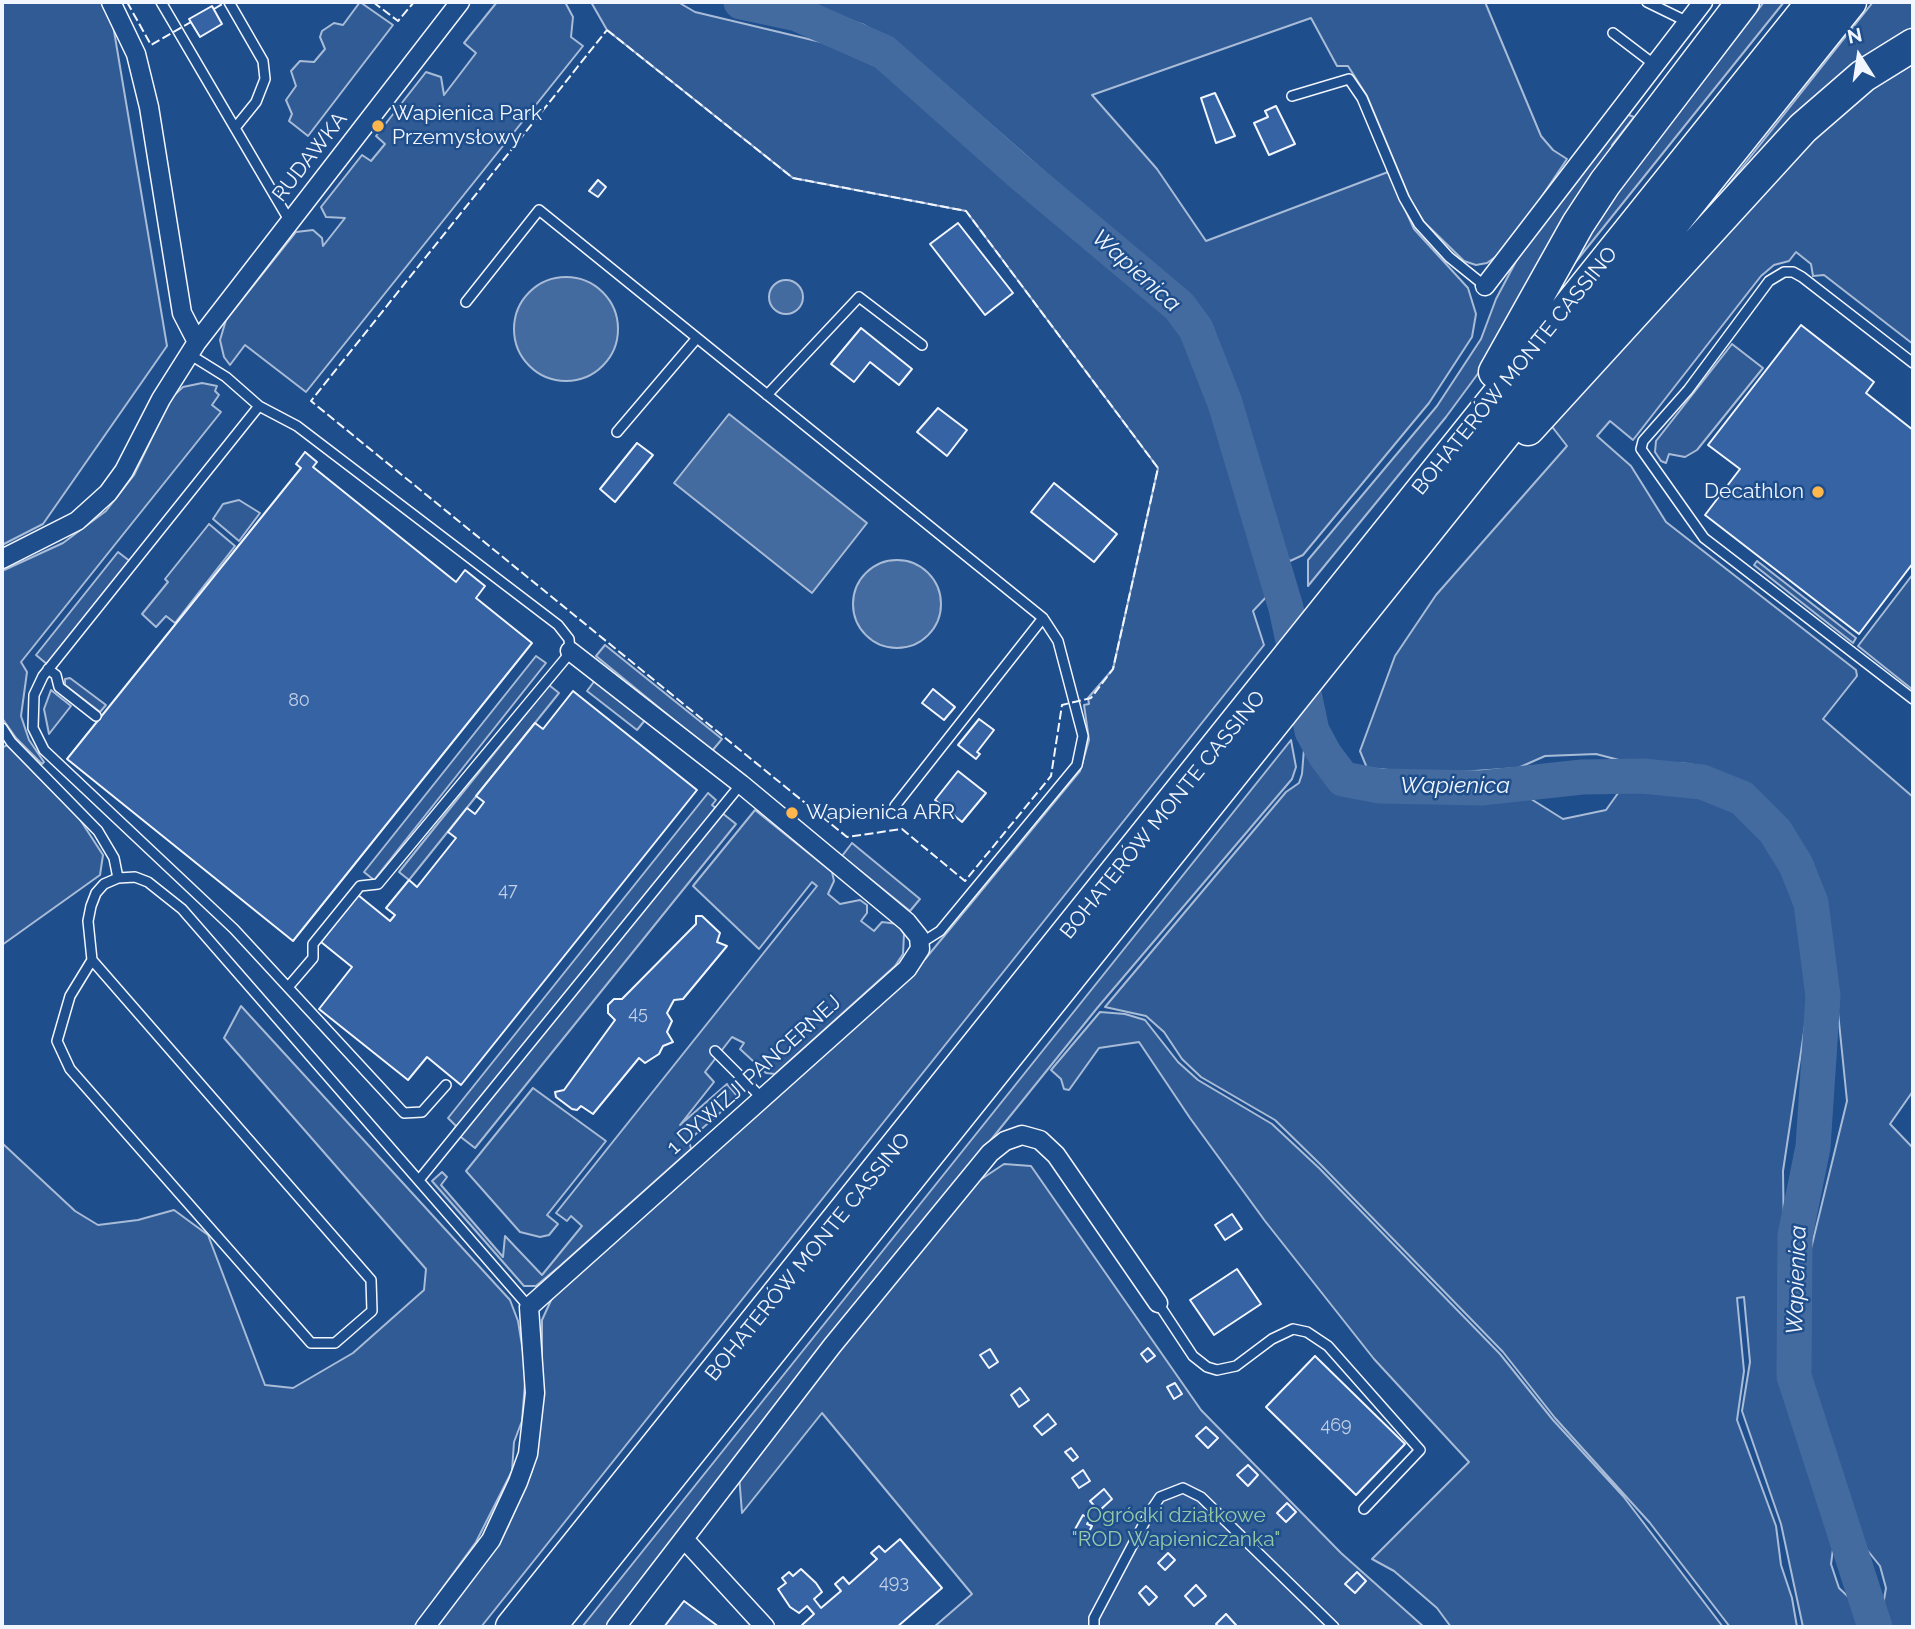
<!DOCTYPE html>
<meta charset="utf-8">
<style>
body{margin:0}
#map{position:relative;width:1915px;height:1629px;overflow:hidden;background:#1f4e8c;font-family:Raleway,sans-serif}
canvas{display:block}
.frame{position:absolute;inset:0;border:4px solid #f2f6ff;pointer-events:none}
.north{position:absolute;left:1824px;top:21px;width:70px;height:70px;-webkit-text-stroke:5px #1f4e8c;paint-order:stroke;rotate:348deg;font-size:19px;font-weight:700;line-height:28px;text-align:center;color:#f2f6ff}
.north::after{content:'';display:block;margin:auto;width:24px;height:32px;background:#f2f6ff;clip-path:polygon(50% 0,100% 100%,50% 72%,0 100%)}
</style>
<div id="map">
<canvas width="1915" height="1629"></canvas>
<div class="frame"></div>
<div class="north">N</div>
</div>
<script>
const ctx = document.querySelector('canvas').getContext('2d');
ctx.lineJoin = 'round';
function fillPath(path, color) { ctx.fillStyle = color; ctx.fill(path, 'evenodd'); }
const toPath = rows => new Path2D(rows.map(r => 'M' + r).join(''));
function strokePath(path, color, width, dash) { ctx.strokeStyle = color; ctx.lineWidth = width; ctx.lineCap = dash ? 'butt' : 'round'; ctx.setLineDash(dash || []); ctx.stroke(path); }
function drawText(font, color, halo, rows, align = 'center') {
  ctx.font = font + ' Raleway,sans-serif'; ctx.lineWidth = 5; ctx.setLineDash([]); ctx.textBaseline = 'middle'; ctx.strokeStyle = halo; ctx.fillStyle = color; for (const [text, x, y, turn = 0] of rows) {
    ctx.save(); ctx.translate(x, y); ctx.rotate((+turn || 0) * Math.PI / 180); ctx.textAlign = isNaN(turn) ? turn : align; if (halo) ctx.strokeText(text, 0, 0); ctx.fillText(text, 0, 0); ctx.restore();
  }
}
const built = toPath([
 [2,2,103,2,112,19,167,346,43,524,2,545,2,2],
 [360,2,393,25,308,136,289,121,292,114,286,100,296,86,291,71,300,61,314,62,325,49,320,37,322,31,334,23,343,25,360,2],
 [497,2,565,2,573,17,571,37,583,46,306,392,245,345,230,365,224,357,220,340,226,320,296,232,313,230,322,238,323,246,345,218,326,217,321,207,362,155,371,161,385,144,376,136,426,72,441,77,444,95,476,53,464,43,497,2],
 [591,2,678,2,695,12,825,43,878,67,1010,184,1167,310,1191,349,1208,389,1269,594,1253,611,1264,645,481,1627,437,1627,507,1528,532,1471,542,1413,542,1320,553,1296,872,1011,926,958,1080,771,1089,740,1084,705,1089,704,1088,698,1113,669,1158,468,966,211,793,178,607,30,591,2],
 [785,2,1485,2,1541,136,1553,150,1567,159,1526,220,1498,255,1487,263,1476,265,1464,261,1424,222,1410,199,1367,96,1348,66,1337,66,1311,18,1092,95,1157,169,1206,241,1388,172,1414,229,1468,288,1476,314,1472,337,1429,403,1303,555,1290,561,1282,550,1214,331,1186,296,904,49,864,25,812,7,785,2],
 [1764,2,1784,2,1562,279,1580,241,1764,2],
 [1873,2,1913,2,1913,30,1675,252,1873,2],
 [1913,57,1913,344,1824,275,1813,276,1811,264,1796,252,1789,261,1774,265,1761,276,1633,440,1610,421,1597,436,1631,466,1666,522,1856,670,1857,676,1823,719,1913,797,1913,1091,1890,1124,1913,1148,1913,1627,1888,1627,1882,1611,1886,1588,1880,1566,1856,1536,1825,1456,1809,1389,1803,1332,1807,1265,1847,1101,1832,953,1821,901,1790,833,1764,805,1734,783,1690,764,1619,760,1596,754,1545,756,1518,768,1432,774,1367,768,1360,751,1395,656,1436,595,1567,446,1550,424,1810,136,1913,57],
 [1624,113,1634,117,1612,145,1615,148,1488,360,1446,417,1308,586,1308,560,1437,406,1481,339,1496,299,1522,250,1624,113],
 [1732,344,1763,368,1697,450,1685,457,1669,454,1666,463,1661,461,1655,452,1656,441,1732,344],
 [202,383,217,386,215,391,219,395,212,405,221,412,21,662,27,672,21,716,29,740,44,762,42,764,16,738,2,718,2,571,63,543,106,511,134,475,171,398,183,387,202,383],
 [239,500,260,513,239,541,213,519,223,504,239,500],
 [209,524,235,546,175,623,166,616,156,627,142,614,168,582,165,579,209,524],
 [118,552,131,562,48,665,36,655,118,552],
 [1757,561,1856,638,1853,643,1754,565,1757,561],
 [1913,574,1913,690,1858,646,1913,574],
 [605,645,722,739,712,751,596,656,605,645],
 [536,656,546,663,374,880,364,872,536,656],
 [70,678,106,705,100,712,65,685,65,679,70,678],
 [596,679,646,719,637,730,587,691,596,679],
 [549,685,559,693,409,880,399,872,549,685],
 [51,690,71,706,49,734,44,709,51,690],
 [1305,736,1326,774,1348,789,1388,794,1523,794,1563,819,1606,810,1621,789,1669,786,1722,799,1753,820,1782,866,1804,924,1809,999,1783,1171,1785,1307,1782,1342,1788,1390,1834,1542,1831,1564,1839,1588,1859,1607,1865,1627,1803,1627,1781,1524,1742,1411,1750,1362,1744,1297,1737,1298,1744,1371,1737,1420,1776,1526,1781,1565,1792,1598,1797,1627,1730,1627,1650,1523,1555,1418,1503,1352,1322,1166,1275,1120,1201,1077,1182,1059,1164,1032,1146,1016,1105,1007,1286,792,1299,783,1302,774,1305,736],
 [1291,740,1296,767,1292,779,1098,1007,828,1342,608,1627,582,1627,1291,740],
 [7,745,79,818,103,855,100,875,2,945,2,748,7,745],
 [708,793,716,800,712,805,736,824,475,1148,453,1131,456,1126,448,1118,708,793],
 [755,810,832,872,834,881,828,894,840,904,860,900,867,905,867,913,861,921,874,931,882,922,898,924,904,934,903,954,895,966,775,1074,766,1073,740,1049,744,1043,732,1037,705,1072,714,1082,680,1125,727,1084,738,1097,689,1140,691,1149,561,1265,536,1286,524,1286,432,1181,442,1172,447,1177,441,1185,503,1257,505,1236,542,1275,582,1226,571,1216,567,1221,556,1213,817,886,812,882,759,949,693,886,755,810],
 [852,843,920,899,910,911,842,856,852,843],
 [241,1006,510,1300,518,1321,526,1370,522,1421,514,1442,512,1471,476,1542,414,1627,2,1627,2,1143,75,1211,98,1225,138,1220,174,1210,208,1235,265,1385,293,1388,353,1353,424,1290,426,1269,224,1038,241,1006],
 [1100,1012,1125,1014,1145,1020,1178,1062,1198,1080,1272,1124,1319,1168,1500,1354,1553,1420,1623,1496,1723,1627,1451,1627,1437,1608,1394,1571,1372,1559,1469,1462,1374,1359,1265,1221,1190,1118,1139,1042,1099,1048,1069,1090,1064,1089,1061,1079,1051,1070,1100,1012],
 [533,1088,606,1141,547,1215,558,1224,549,1235,540,1237,520,1232,466,1171,533,1088],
 [1004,1164,1031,1166,1201,1410,1341,1553,1424,1627,934,1627,972,1594,822,1413,742,1513,739,1475,836,1349,977,1182,1004,1164]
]);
fillPath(built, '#305b95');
strokePath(built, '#a8bbd7', 2);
const water = toPath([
 '514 329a52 52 0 1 1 104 0a52 52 0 1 1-104 0Z',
 '769 297a17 17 0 1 1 34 0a17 17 0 1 1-34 0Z',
 [729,414,867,523,812,593,674,483,729,414],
 '853 604a44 44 0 1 1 88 0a44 44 0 1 1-88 0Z'
]);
fillPath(water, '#446ba0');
strokePath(water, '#a8bbd7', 2);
strokePath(toPath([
 [741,2,797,14,884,52,1017,170,1179,306,1196,329,1225,403,1286,608,1312,731,1325,755,1343,779,1380,786,1481,788,1582,777,1643,776,1702,782,1742,798,1775,831,1796,865,1811,903,1823,996,1813,1147,1795,1236,1794,1376,1875,1627]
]), '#446ba0', 35);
const building = toPath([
 [212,6,222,24,200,37,189,19,212,6],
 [1215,93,1235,136,1216,143,1201,98,1215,93],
 [1276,106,1295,144,1269,155,1254,123,1268,117,1265,111,1276,106],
 [598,180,606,187,598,197,589,191,598,180],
 [958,223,1013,293,985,315,930,244,958,223],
 [1801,325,1874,382,1866,393,1913,430,1913,563,1859,634,1705,515,1740,469,1708,445,1801,325],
 [861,328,912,369,899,385,870,362,854,382,831,364,861,328],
 [938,408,967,430,947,456,917,432,938,408],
 [637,443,653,455,615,502,600,489,637,443],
 [305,452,317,462,313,467,456,582,465,570,485,586,476,598,532,643,293,941,67,759,301,468,296,464,305,452],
 [1054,483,1117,534,1094,562,1031,512,1054,483],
 [933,689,955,707,944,720,922,703,933,689],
 [573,691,697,790,461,1085,427,1057,408,1080,319,1009,352,967,321,942,358,895,390,921,395,915,386,908,409,880,417,887,456,838,448,832,467,808,475,814,484,802,476,796,535,723,543,729,573,691],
 [979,719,994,730,977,752,980,754,976,759,958,745,979,719],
 [958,771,986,793,962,822,935,800,958,771],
 [696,916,702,916,720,933,717,942,727,946,683,999,674,1000,667,1013,672,1021,667,1032,673,1042,663,1046,659,1054,645,1063,639,1058,593,1114,581,1106,577,1110,572,1109,556,1097,555,1092,564,1090,615,1020,608,1013,608,1005,614,999,622,999,696,924,696,916],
 [1232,1214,1242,1229,1225,1240,1215,1225,1232,1214],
 [1237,1269,1261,1304,1214,1335,1190,1300,1237,1269],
 [1148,1348,1155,1356,1147,1362,1141,1354,1148,1348],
 [990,1349,998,1362,989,1368,980,1355,990,1349],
 [1315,1356,1405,1444,1356,1495,1266,1407,1315,1356],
 [1175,1383,1182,1394,1174,1399,1167,1387,1175,1383],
 [1020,1388,1029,1400,1019,1407,1011,1395,1020,1388],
 [1048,1414,1056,1424,1042,1435,1034,1426,1048,1414],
 [1206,1427,1218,1438,1208,1448,1196,1436,1206,1427],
 [1071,1448,1078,1457,1073,1461,1065,1452,1071,1448],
 [1248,1465,1258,1475,1248,1486,1237,1475,1248,1465],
 [1083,1470,1090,1481,1079,1488,1072,1478,1083,1470],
 [1104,1489,1112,1499,1099,1511,1090,1501,1104,1489],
 [1287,1503,1296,1512,1286,1522,1277,1513,1287,1503],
 [1083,1515,1090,1519,1087,1524,1092,1526,1086,1537,1074,1531,1083,1515],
 [900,1539,942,1588,897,1627,804,1627,802,1625,814,1614,807,1606,799,1613,790,1607,778,1589,786,1583,782,1578,789,1572,793,1576,801,1569,816,1583,822,1592,814,1599,821,1608,841,1591,835,1584,843,1577,849,1584,877,1559,871,1553,879,1546,885,1552,900,1539],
 [1168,1553,1175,1560,1165,1570,1158,1563,1168,1553],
 [1357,1572,1366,1581,1355,1593,1345,1584,1357,1572],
 [1196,1585,1206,1596,1194,1606,1185,1596,1196,1585],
 [1146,1586,1157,1597,1149,1605,1139,1593,1146,1586],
 [684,1601,719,1627,664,1627,684,1601],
 [1226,1614,1236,1625,1234,1627,1219,1627,1216,1624,1226,1614]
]);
fillPath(building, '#3563a3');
strokePath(building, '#f2f6ff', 2);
const lane = toPath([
 [161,2,289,220],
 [229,2,263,61,265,79,256,102,235,128],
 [1647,2,1688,22],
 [1613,33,1655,65],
 [1292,96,1349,79,1362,98,1404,198,1419,224,1449,257,1485,286],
 [466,302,539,210,1043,618,1058,641,1083,736,1077,765,940,931,921,943],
 [189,354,226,377,259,406,297,426,558,625,569,639,570,651,565,659,378,884,360,886,313,944,313,958,289,986],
 [1913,363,1802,277,1793,272,1784,272,1769,281,1688,390,1643,441,1641,449,1704,538,1913,699],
 [767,395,859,297,922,345],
 [259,406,43,676,34,695,33,728,44,750,234,929,404,1113,422,1112,446,1085],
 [617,432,697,338],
 [48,669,56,675,59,687,96,716],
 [2,728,11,742,98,831,114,858,118,878,135,877,148,882,182,909,529,1307],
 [895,806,1043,618],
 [92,960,371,1280,372,1311,335,1343,311,1343,70,1069,57,1041,70,996,92,960,88,921,91,906,96,893,104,884,118,878],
 [715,1051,761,1097],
 [419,1180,741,784],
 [1158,1303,1193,1356,1207,1367,1217,1370,1236,1366,1272,1339,1293,1329,1307,1332,1328,1346,1420,1450,1364,1509],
 [1094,1627,1094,1618,1150,1512,1160,1497,1183,1488,1201,1497,1334,1627]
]);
const street = toPath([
 [111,2,136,54,149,107,182,313,197,342],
 [1485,286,1703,2],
 [2,559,77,521,108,493,124,471,161,399,197,342,460,2],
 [685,1540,765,1627],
 [425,1627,491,1540,518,1482,528,1454,535,1393,529,1307,907,969,920,949,919,937,907,922,741,784,570,651],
 [616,1627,832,1346,990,1153,1005,1141,1022,1135,1040,1140,1056,1155,1158,1303]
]);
const highway = toPath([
 [1495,372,1578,224,1605,183,1743,2],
 [1528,429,1803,128,1863,76,1913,45],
 [512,1627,1813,2],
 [549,1627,1850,2]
]);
strokePath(lane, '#f2f6ff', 12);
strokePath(street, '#f2f6ff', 21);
strokePath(highway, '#f2f6ff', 35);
strokePath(lane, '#1f4e8c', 9);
strokePath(street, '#1f4e8c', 18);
strokePath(highway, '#1f4e8c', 32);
strokePath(toPath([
 [127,2,151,45,191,22],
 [373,2,398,21,414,2],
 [214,9,226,2],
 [607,30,793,178,966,211,1158,468,1113,669,1091,698,1062,705,1051,776,965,881,902,829,847,837,311,401,607,30]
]), '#f2f6ff', 2, [9, 3.5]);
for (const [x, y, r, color] of [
 [378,126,7,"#ffb74d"],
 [1818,492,7,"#ffb74d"],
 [792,813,7,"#ffb74d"]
]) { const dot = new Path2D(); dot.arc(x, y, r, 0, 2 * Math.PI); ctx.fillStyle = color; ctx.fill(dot); strokePath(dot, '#1f4e8c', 2.5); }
drawText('18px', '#c3d1e8', null, [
 ["80",299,701],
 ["47",508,891],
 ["45",638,1014],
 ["469",1336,1426],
 ["493",894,1583]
]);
drawText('21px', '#f2f6ff', '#1f4e8c', [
 ["Wapienica Park",392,114],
 ["Przemysłowy",392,138],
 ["Decathlon",1804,492,"right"],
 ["Wapienica ARR",806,813]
], 'left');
drawText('21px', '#f2f6ff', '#1f4e8c', [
 ["RUDAWKA",310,157,-52],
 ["BOHATERÓW MONTE CASSINO",1515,371,-51],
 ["BOHATERÓW MONTE CASSINO",1163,815,-51],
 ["1 DYWIZJI PANCERNEJ",754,1075,-42],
 ["BOHATERÓW MONTE CASSINO",808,1257,-51]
]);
drawText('21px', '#97c8a6', '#1f4e8c', [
 ["Ogródki działkowe",1176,1516],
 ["\"ROD Wapieniczanka\"",1176,1540]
]);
drawText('italic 23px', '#f2f6ff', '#1f4e8c', [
 ["Wapienica",1136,271,42],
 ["Wapienica",1455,786],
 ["Wapienica",1797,1280,-88]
]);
</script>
